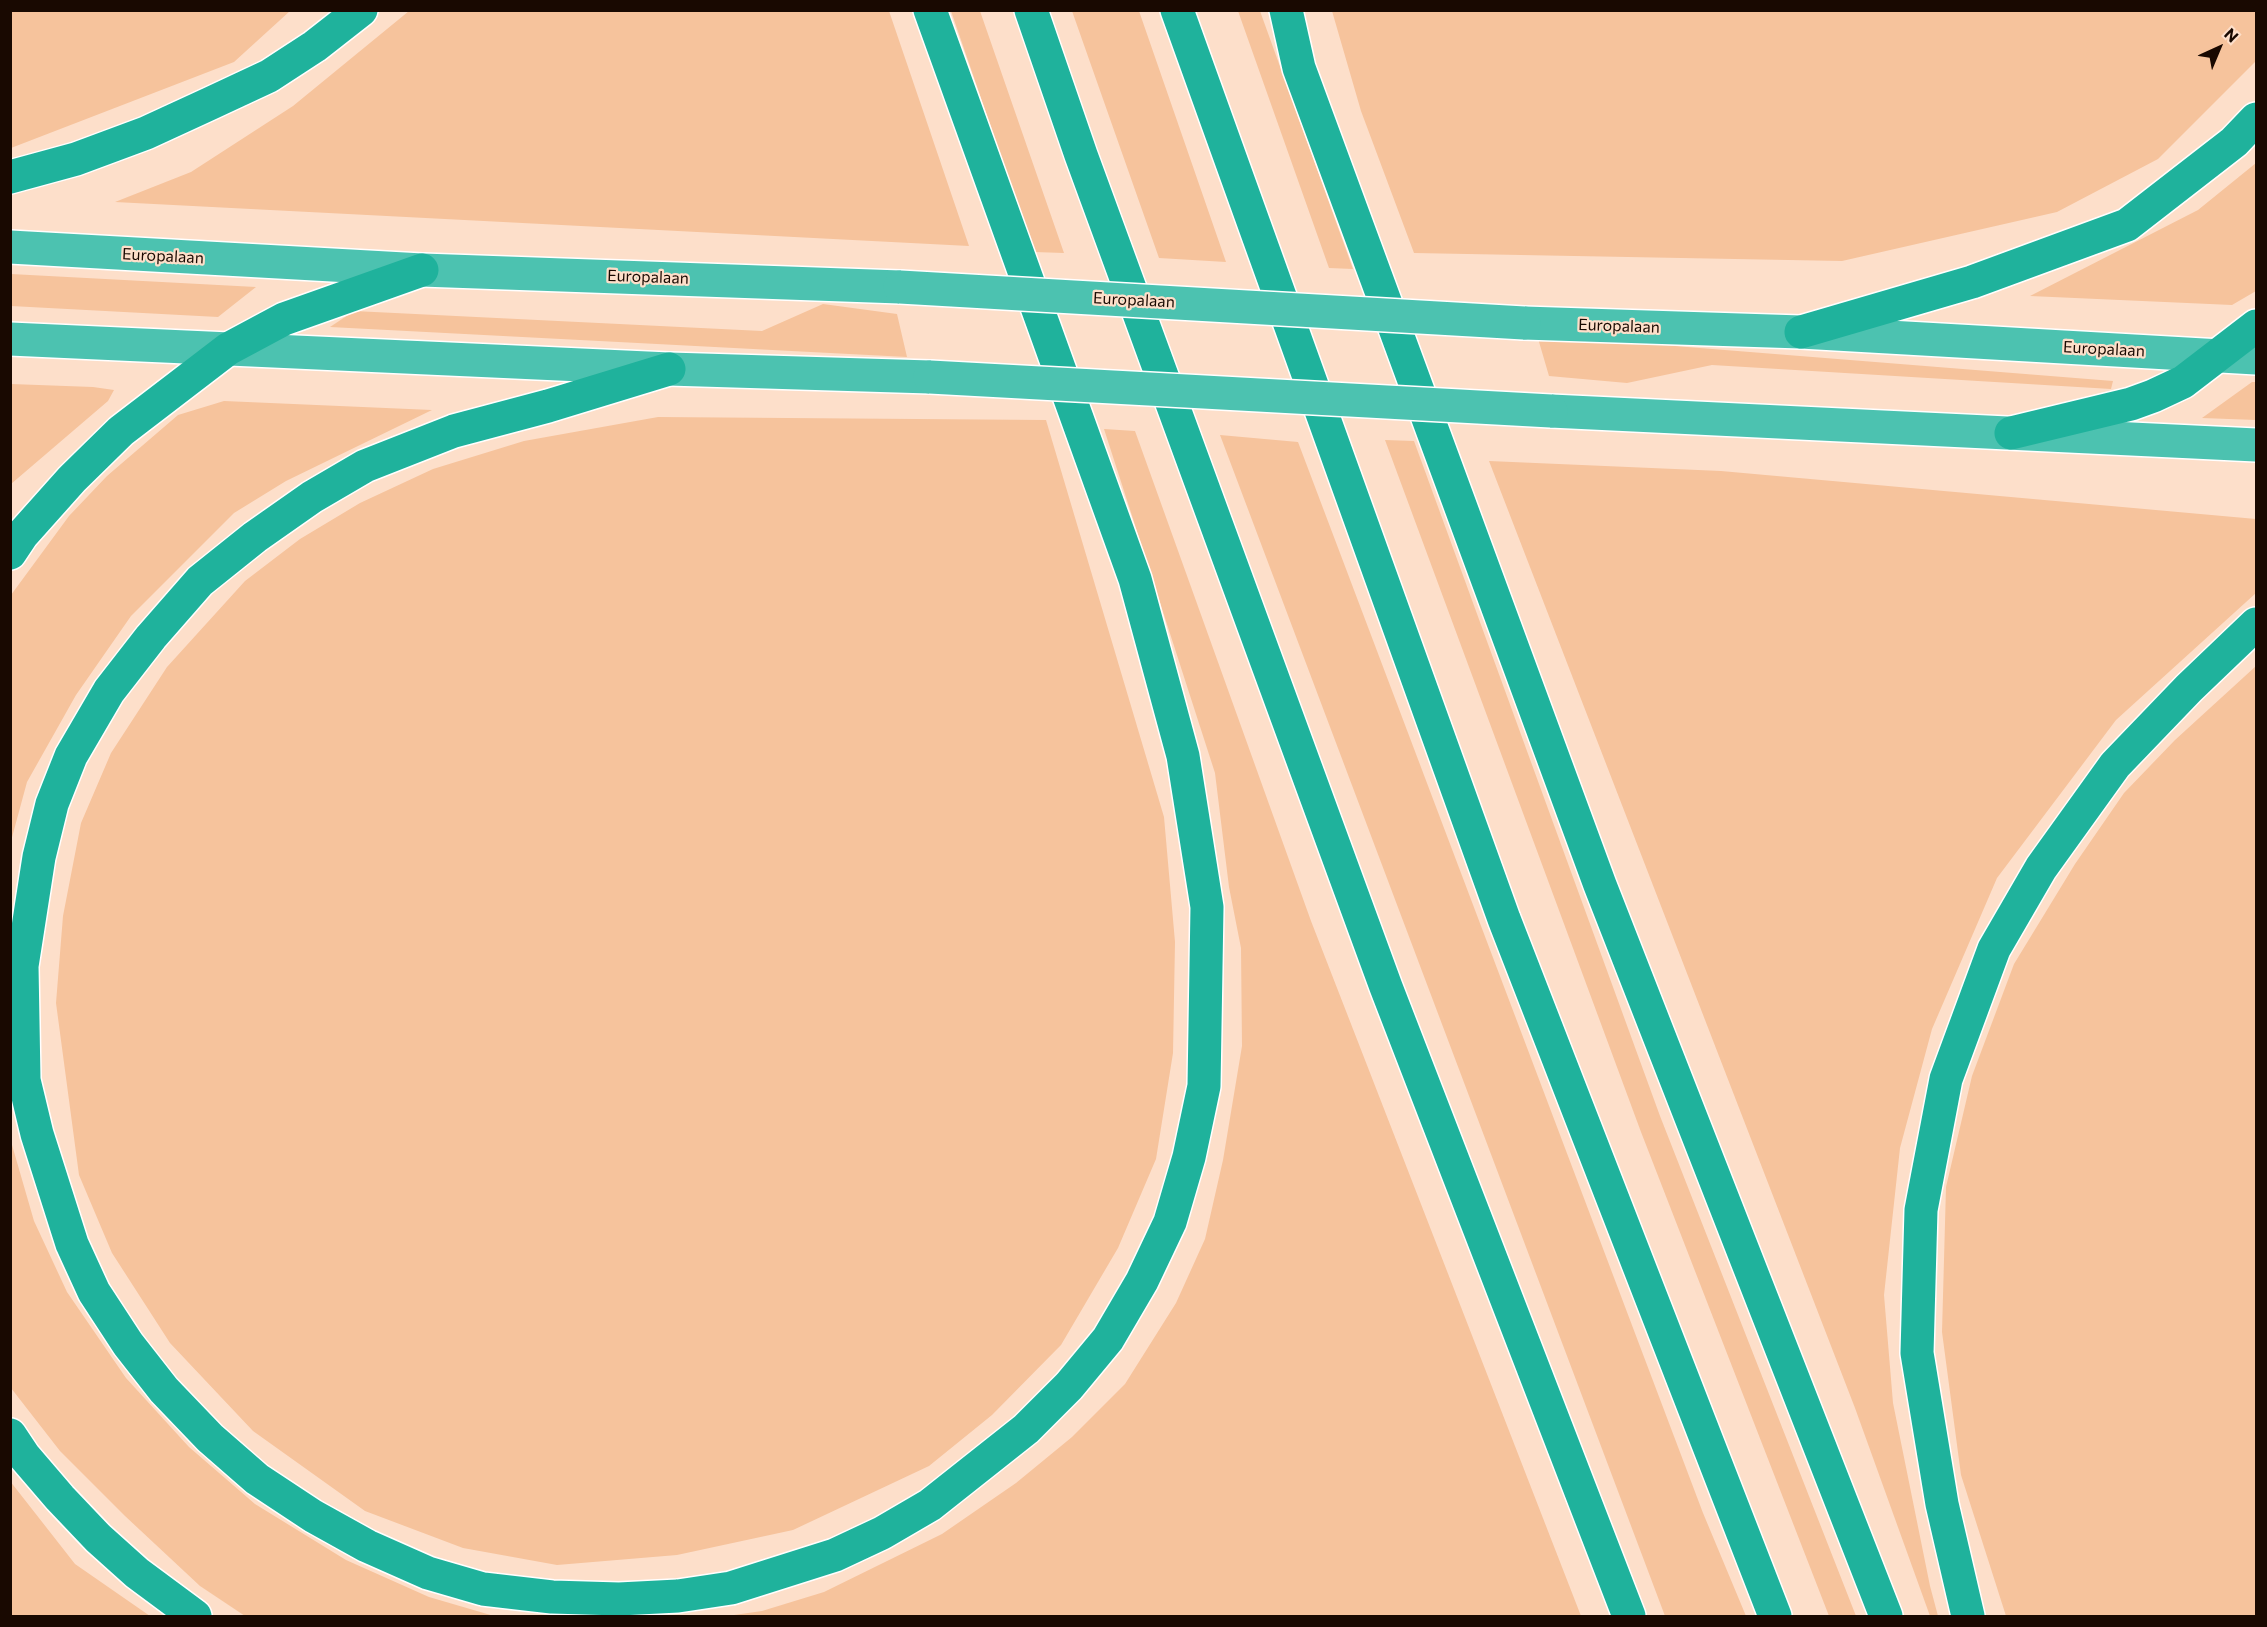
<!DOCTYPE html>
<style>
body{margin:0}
#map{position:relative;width:2267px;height:1627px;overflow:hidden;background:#fddfca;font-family:Commissioner,sans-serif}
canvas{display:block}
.frame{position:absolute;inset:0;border:12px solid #190901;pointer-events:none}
.north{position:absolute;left:2189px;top:18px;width:60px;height:60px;-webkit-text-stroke:4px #fddfca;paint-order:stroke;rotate:44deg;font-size:16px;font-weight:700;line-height:24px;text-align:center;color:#190901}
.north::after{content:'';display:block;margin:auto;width:21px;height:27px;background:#190901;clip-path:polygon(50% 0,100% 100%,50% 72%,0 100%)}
</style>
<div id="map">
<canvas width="2267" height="1627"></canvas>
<div class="frame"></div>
<div class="north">N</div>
</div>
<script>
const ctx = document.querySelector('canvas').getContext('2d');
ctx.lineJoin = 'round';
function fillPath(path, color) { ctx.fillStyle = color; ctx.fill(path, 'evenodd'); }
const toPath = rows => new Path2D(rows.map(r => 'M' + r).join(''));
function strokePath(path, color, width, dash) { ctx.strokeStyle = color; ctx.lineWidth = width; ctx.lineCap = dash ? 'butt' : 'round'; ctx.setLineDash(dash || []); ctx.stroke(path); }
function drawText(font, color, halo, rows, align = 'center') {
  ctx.font = font + ' Commissioner,sans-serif'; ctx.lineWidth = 4.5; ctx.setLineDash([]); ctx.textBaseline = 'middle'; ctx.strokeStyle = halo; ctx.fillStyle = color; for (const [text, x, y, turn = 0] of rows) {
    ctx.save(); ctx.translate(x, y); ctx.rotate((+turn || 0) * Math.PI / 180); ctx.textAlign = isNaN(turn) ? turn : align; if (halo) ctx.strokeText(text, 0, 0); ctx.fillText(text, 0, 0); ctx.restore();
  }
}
fillPath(toPath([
 [11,10,290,10,290,11,234,62,11,148],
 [409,11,889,11,969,246,115,202,191,172,293,106],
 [951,11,980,11,1064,253,1034,252],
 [1072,11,1139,11,1226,262,1159,258],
 [1238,11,1260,11,1353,269,1329,268],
 [1332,11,2256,11,2256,61,2158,159,2057,212,1842,261,1414,253,1361,111],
 [2256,163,2256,291,2232,305,2030,296,2198,210],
 [11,274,256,287,218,317,11,306],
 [823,304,897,314,907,357,330,327,354,311,762,331],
 [1537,335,2113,381,2111,389,1712,365,1627,383,1549,376],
 [2252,382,2256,382,2256,420,2202,418],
 [11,384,93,387,114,390,108,401,11,484],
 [224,401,432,410,286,481,234,513,131,616,76,695,27,782,11,841,11,595,69,516,107,476,178,415],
 [658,417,1046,420,1164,817,1175,942,1173,1053,1156,1159,1118,1248,1061,1345,992,1415,929,1466,793,1530,677,1555,557,1565,463,1548,365,1511,253,1431,170,1343,112,1253,79,1175,56,1003,63,916,81,823,111,753,167,667,245,581,300,539,360,503,433,469,524,441],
 [1104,429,1135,431,1311,921,1581,1616,727,1616,762,1611,824,1592,942,1534,1016,1483,1072,1437,1125,1384,1176,1303,1205,1239,1223,1160,1242,1046,1241,948,1229,887,1215,773],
 [1220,435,1298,442,1703,1513,1746,1616,1665,1616],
 [1385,440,1414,441,1660,1116,1856,1616,1829,1616,1641,1132],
 [1489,461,1721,471,2256,519,2256,593,2116,720,1997,878,1932,1029,1900,1148,1884,1295,1893,1403,1930,1586,1938,1616,1930,1616,1855,1408],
 [2256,666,2256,1616,2006,1616,1961,1475,1942,1332,1946,1187,1972,1076,2014,964,2075,864,2124,793,2175,740],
 [10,1138,34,1221,67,1292,126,1378,189,1447,255,1504,346,1560,429,1597,494,1616,245,1616,200,1586,125,1516,60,1451,11,1388],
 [10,1481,75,1564,150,1616,11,1616]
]), '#f6c39c');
const trunk = toPath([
 [10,247,422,270,900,287],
 [1524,323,1801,332,2256,358],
 [10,339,669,369,930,377],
 [1551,411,2256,445]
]);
const motorway = toPath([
 [1031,10,1081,155,1386,987,1629,1616],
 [1177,10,1504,919,1775,1616],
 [1286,10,1299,68,1600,885,1886,1616],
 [10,177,76,159,146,133,209,104,269,76,315,46,361,10],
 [1801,332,1972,282,2127,225,2234,142,2256,119],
 [669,369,548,406,454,431,365,466,312,497,255,537,200,581,151,637,109,691,71,756,52,804,39,857,22,966,24,1080,37,1134,72,1244,94,1292,128,1344,164,1390,210,1438,257,1479,313,1516,367,1546,428,1573,483,1589,552,1597,619,1599,678,1596,731,1588,835,1555,882,1533,930,1505,1026,1429,1069,1386,1108,1339,1142,1281,1170,1222,1189,1157,1204,1086,1207,907,1183,756,1135,579,930,10],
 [2011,433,2131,404,2153,396,2183,382,2256,326],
 [10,553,22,535,72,479,121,431,228,349,284,319,422,270],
 [10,1435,24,1456,60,1498,98,1538,137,1573,195,1616],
 [1968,1616,1942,1504,1917,1353,1921,1210,1946,1079,1994,949,2041,868,2115,765,2189,688,2256,624]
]);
strokePath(trunk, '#fff', 36);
strokePath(motorway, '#fff', 36);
strokePath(trunk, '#4cc2b0', 33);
strokePath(motorway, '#1fb29c', 33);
const trunkBridge = toPath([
 [900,287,1524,323],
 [930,377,1551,411]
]);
strokePath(trunkBridge, '#fff', 36, []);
strokePath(trunkBridge, '#4cc2b0', 33);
drawText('16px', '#190901', '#fddfca', [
 ["Europalaan",163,256,3],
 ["Europalaan",648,277,2],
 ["Europalaan",1134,300,3],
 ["Europalaan",1619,326,2],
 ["Europalaan",2104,349,3]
]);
</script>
